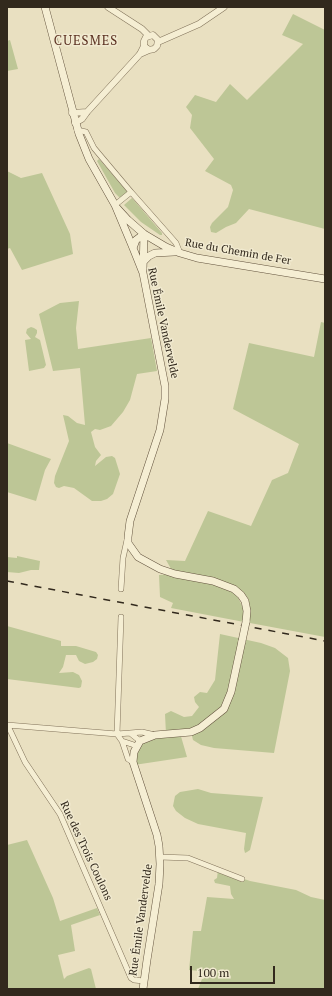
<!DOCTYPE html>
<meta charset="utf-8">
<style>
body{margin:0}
#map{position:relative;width:332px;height:996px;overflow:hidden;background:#e9e0c1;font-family:"PT Serif",serif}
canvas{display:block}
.frame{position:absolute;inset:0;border:8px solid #32291d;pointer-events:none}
.scale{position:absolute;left:190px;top:966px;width:85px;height:18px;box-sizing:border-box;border:2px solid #32291d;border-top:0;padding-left:5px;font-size:12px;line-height:14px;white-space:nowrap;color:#32291d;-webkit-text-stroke:3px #f1ead0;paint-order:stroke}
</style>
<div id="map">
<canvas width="332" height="996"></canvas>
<div class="frame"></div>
<div class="scale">100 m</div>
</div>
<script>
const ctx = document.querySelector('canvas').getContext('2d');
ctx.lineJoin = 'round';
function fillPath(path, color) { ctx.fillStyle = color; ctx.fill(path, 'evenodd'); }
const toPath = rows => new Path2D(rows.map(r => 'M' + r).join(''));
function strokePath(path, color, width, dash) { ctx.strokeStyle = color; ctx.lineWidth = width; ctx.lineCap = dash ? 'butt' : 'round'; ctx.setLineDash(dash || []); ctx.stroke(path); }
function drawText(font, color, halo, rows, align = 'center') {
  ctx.font = font + ' "PT Serif",serif'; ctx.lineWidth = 3; ctx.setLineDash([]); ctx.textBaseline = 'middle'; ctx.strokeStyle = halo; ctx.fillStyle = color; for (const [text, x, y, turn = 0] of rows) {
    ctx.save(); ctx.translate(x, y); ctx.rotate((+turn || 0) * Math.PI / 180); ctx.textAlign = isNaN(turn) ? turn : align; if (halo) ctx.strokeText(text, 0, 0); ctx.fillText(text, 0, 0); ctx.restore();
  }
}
fillPath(toPath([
 [293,14,325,30,325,229,249,209,236,223,226,227,216,233,211,232,210,227,212,223,228,207,233,190,231,185,205,171,214,159,190,128,192,115,186,107,195,95,216,102,230,84,247,100,303,44,282,35],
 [10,40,18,69,7,71,7,41],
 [99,159,128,192,121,198,119,197,115,193,97,161],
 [7,171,21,178,42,173,70,234,73,254,22,270,10,248,7,249],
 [132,198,162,233,162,235,160,235,141,222,124,205],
 [79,301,76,328,78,349,151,338,157,371,137,374,130,400,123,412,111,426,100,430,95,429,91,432,95,447,101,455,96,461,95,466,106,457,112,456,115,458,120,474,113,494,107,499,101,501,92,501,74,488,64,486,59,488,56,487,54,483,55,476,69,441,63,415,68,416,77,423,85,425,80,368,53,371,39,314,60,303],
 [321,322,325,323,325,637,250,623,250,606,248,598,244,593,234,589,243,608,244,622,171,608,173,603,160,597,159,575,174,574,166,560,185,561,208,511,251,526,272,480,288,473,299,444,233,409,249,343,314,357],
 [31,327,34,328,37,330,37,333,35,337,40,340,46,365,44,368,29,371,25,340,31,339,26,333,27,329],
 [7,443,51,459,45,470,36,501,7,492],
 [17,556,40,561,39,570,31,570,19,573,7,572,7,557,17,558],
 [7,626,61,641,61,646,76,646,96,652,98,655,97,659,93,662,85,664,79,661,76,655,66,655,63,667,59,673,73,672,79,675,82,681,81,687,79,688,7,679],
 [220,634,261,643,275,648,288,658,290,671,274,753,214,748,201,745,193,740,191,732,180,733,187,757,134,765,137,746,166,734,165,714,171,711,184,717,192,716,199,707,195,702,194,697,200,692,207,693,215,680],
 [198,789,211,793,263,797,250,850,247,852,245,853,244,849,246,833,198,824,185,818,176,811,173,806,175,796,180,792],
 [27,840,53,898,60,921,97,908,100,915,71,925,75,951,58,955,64,979,67,976,89,968,91,969,96,989,7,989,7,845],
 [218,870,250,881,296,890,311,897,325,900,325,989,198,989,202,979,210,976,211,972,189,970,193,931,201,931,207,897,234,899,231,894,230,886,215,883,214,880,217,878]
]), '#bdc696');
const minor = toPath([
 [77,130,86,132,94,148,131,192,176,243,180,253],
 [115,205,131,192],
 [121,589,123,558,127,540],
 [121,617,117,734,122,741,128,759,133,762],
 [7,725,117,734,130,733,140,741],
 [8,726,25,762,60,814,131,978,134,980,144,981],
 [130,733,142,732,155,735],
 [122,741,137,746],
 [160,857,188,858,242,879]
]);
const tertiary = toPath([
 [108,7,142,29,149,36],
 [158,42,199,24,224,7],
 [140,54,149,50,154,49,157,46,158,40,153,35,146,37,144,41,144,46,149,50],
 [72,113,87,112],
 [75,123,82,119,87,112,140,54,144,46]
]);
const secondary = toPath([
 [45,7,79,134,89,159,115,205,133,248,143,273,165,386,165,399,160,430,130,521,128,537,128,543,138,557,160,569,175,574,213,581,234,589,241,595,245,601,247,611,246,622],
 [117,208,128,220,144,234,166,247,180,253,197,258,325,279],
 [133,248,136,240,144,234],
 [143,262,149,256,155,253,174,252],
 [143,270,144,234],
 [143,989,147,960,159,884,160,864,159,846,157,835,133,762,134,752,140,741,155,735,191,732,200,728,224,709,231,692,242,641]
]);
strokePath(minor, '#81725a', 6);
strokePath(tertiary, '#81725a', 7);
strokePath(secondary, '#63533e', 8);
strokePath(minor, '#f5eed3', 5);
strokePath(tertiary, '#f5eed3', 6);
strokePath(secondary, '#f5eed3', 7);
strokePath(toPath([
 [7,581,325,641]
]), '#32291d', 1.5, [7, 7]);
const secondaryBridge = toPath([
 [242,641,246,622]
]);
strokePath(secondaryBridge, '#63533e', 8, []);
strokePath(secondaryBridge, '#f5eed3', 7);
drawText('11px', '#32291d', '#f1ead0', [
 ["Rue du Chemin de Fer",238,252,10],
 ["Rue Émile Vandervelde",163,323,78],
 ["Rue des Trois Coulons",86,851,65],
 ["Rue Émile Vandervelde",141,920,-82]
]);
ctx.letterSpacing = '1px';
drawText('13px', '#5b3121', '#f1ead0', [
 ["CUESMES",86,41]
]);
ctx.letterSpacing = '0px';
</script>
